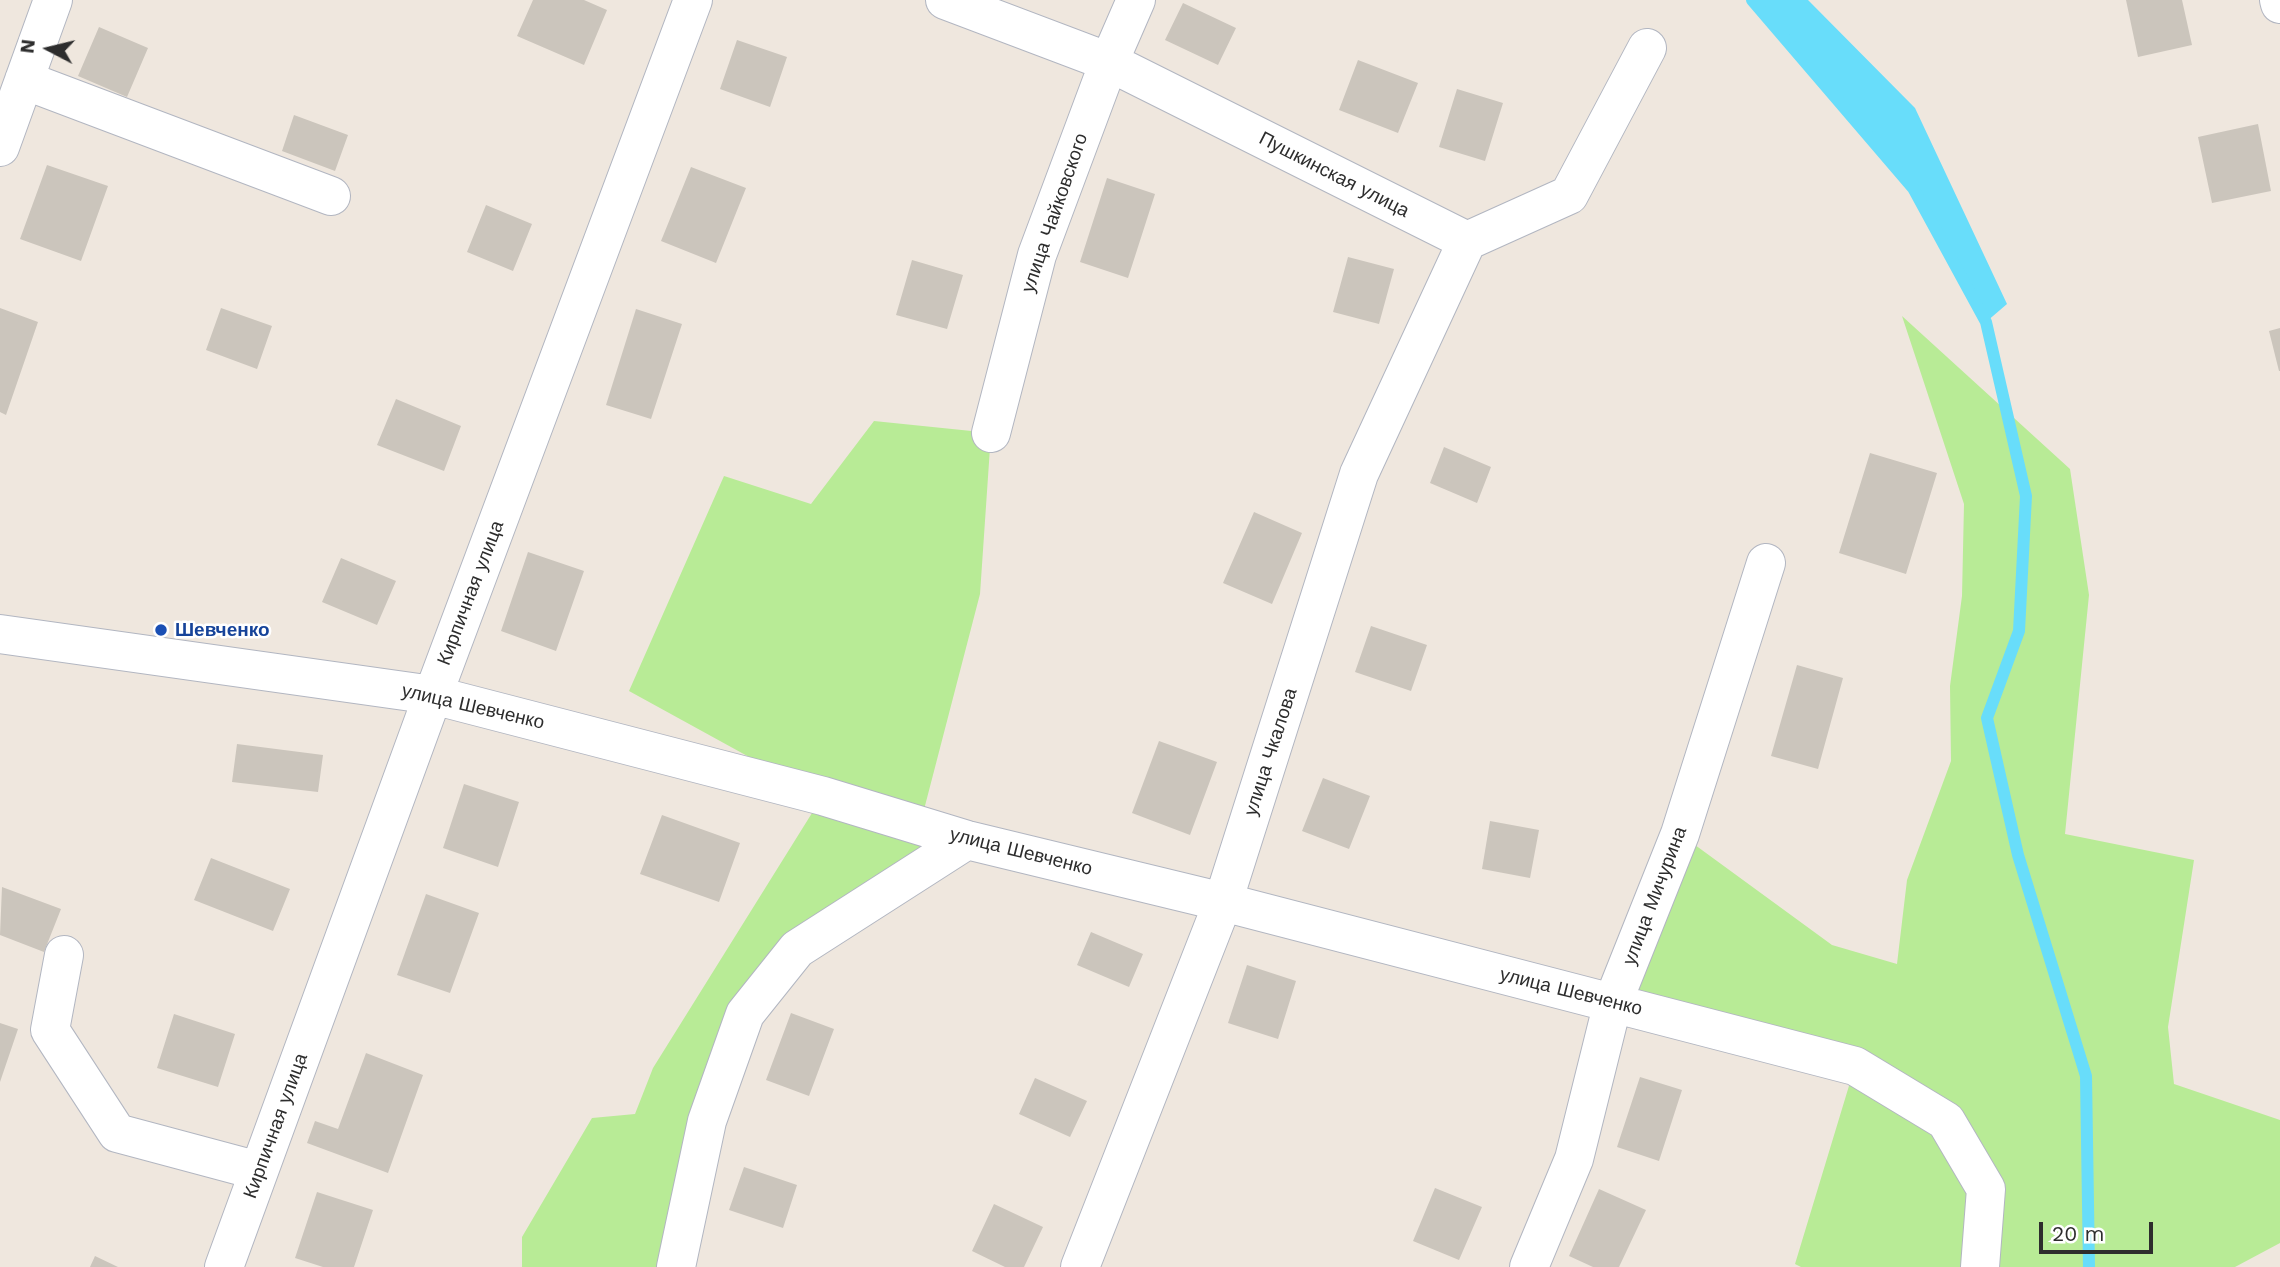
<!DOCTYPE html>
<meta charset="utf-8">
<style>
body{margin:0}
#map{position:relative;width:2280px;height:1267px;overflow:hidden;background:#efe7de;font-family:"Work Sans",sans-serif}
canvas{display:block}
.north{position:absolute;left:14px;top:14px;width:70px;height:70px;-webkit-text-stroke:5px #fff;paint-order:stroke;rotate:277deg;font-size:19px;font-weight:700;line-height:28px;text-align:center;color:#2d2d2d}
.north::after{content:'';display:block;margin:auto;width:24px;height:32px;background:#2d2d2d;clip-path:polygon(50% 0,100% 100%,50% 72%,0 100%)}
.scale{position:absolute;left:2039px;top:1222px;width:114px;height:32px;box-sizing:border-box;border:4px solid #2d2d2d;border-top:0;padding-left:9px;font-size:21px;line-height:24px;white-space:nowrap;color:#2d2d2d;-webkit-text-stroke:5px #fff;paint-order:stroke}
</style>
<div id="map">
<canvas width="2280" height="1267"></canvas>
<div class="north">N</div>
<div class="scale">20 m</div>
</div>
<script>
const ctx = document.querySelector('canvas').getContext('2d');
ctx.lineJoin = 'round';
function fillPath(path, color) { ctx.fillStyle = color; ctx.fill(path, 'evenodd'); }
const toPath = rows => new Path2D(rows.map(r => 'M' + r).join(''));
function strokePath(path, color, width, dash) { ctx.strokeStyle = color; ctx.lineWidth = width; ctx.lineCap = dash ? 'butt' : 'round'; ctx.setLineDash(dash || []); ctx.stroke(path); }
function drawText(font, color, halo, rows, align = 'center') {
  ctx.font = font + ' "Work Sans",sans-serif'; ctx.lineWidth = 5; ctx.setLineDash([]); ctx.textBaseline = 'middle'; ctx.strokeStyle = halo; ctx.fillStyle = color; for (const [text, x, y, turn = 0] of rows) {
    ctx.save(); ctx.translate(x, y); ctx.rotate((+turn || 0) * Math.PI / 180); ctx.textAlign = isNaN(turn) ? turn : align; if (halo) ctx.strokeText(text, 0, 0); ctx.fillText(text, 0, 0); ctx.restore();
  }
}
fillPath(toPath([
 [1902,316,2070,469,2089,595,2065,834,2194,860,2168,1027,2174,1084,2280,1120,2280,1243,2235,1267,1801,1267,1795,1264,1855,1066,1613,1002,1680,834,1832,945,1897,964,1907,880,1951,761,1950,686,1962,596,1964,504],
 [874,421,991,433,980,594,920,825,967,840,745,1014,676,1267,522,1267,522,1237,592,1118,635,1114,653,1068,822,797,629,691,724,476,811,504]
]), '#b8eb96');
fillPath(toPath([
 [1752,0,1808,0,1915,108,2007,304,1986,322,1913,188]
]), '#68ddfa');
strokePath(toPath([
 [1752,0,1913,188,1986,322,2026,496,2019,631,1987,718,2018,855,2086,1076,2089,1267]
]), '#68ddfa', 12);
fillPath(toPath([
 [533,0,584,0,607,10,584,65,517,36],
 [2126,0,2182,0,2192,45,2138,57],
 [1183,3,1236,28,1218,65,1165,40],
 [99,27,148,48,127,97,78,76],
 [737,40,787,57,770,107,720,89],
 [1358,60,1418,83,1398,133,1339,110],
 [1457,89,1503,103,1485,161,1439,147],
 [294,115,348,135,335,171,282,151],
 [2258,124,2271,191,2212,203,2198,137],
 [47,165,108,186,81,261,20,239],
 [691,167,746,188,716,263,661,241],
 [1107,178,1155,194,1128,278,1080,262],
 [486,205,532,224,513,271,467,252],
 [1348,257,1394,269,1379,324,1333,312],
 [912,260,963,275,947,329,896,315],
 [0,308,38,322,6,415,0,412],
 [221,308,272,326,257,369,206,350],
 [636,309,682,324,651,419,606,405],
 [2280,328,2280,371,2279,371,2269,331],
 [396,399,461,426,444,471,377,445],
 [1444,447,1491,467,1477,503,1430,483],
 [1870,453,1937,473,1906,574,1839,553],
 [1254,512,1302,533,1272,604,1223,583],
 [528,552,584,571,556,651,501,631],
 [341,558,396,581,377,625,322,602],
 [1371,626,1427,645,1411,691,1355,672],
 [1797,665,1843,678,1818,769,1771,756],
 [1159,741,1217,762,1190,835,1132,813],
 [237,744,323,755,318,792,232,782],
 [1323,778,1370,796,1349,849,1302,831],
 [464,784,519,802,498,867,443,848],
 [662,815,740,843,719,902,640,874],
 [1490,821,1539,830,1530,878,1482,869],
 [211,858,290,889,273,931,194,900],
 [2,887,61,909,44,952,0,935],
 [426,894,479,913,450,993,397,975],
 [1091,932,1143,954,1129,987,1077,965],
 [1247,965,1296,981,1278,1039,1228,1023],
 [791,1013,834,1029,809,1096,766,1080],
 [174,1014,235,1034,218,1087,157,1068],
 [0,1023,18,1029,0,1082],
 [366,1053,423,1075,388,1173,307,1143,315,1121,338,1129],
 [1640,1077,1682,1090,1659,1161,1617,1147],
 [1035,1078,1087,1101,1070,1137,1019,1114],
 [744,1167,797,1185,783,1228,729,1210],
 [1435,1188,1482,1207,1459,1260,1413,1241],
 [1599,1189,1646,1210,1619,1267,1593,1267,1569,1256],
 [317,1192,373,1210,354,1267,323,1267,295,1258],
 [994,1204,1043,1227,1024,1267,1005,1267,972,1251],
 [95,1256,118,1267,90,1267]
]), '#cbc5bc');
const minor = toPath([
 [945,0,1109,62,1467,241,1569,195,1647,48],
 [2279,0,2280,4],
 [24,80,331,196],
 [0,147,53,0],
 [991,433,1037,255,1109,62,1136,0],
 [0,634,433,695,823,796,967,840,1223,902,1855,1066,1946,1121,1986,1189,1980,1267],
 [64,955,50,1030,117,1133,259,1171],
 [224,1267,433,695,693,0],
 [676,1267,707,1121,745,1014,797,949,967,840],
 [1080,1267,1223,902,1359,474,1467,241],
 [1529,1267,1574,1159,1613,1002,1680,834,1766,563]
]);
strokePath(minor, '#b2b6c1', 40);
strokePath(minor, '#fff', 38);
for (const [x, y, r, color] of [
 [161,630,7,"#1a4fb4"]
]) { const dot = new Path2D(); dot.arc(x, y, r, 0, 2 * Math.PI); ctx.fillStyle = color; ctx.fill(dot); strokePath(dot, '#fff', 2.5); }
drawText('19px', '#2d2d2d', '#fff', [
 ["Пушкинская улица",1334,175,27],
 ["улица Чайковского",1055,213,-71],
 ["Кирпичная улица",471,593,-69],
 ["улица Шевченко",473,707,13],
 ["улица Чкалова",1271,752,-72],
 ["улица Шевченко",1021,852,14],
 ["улица Мичурина",1655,896,-69],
 ["улица Шевченко",1571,992,14],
 ["Кирпичная улица",276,1126,-70]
]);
drawText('bold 19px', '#164399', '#fff', [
 ["Шевченко",175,630]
], 'left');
</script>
